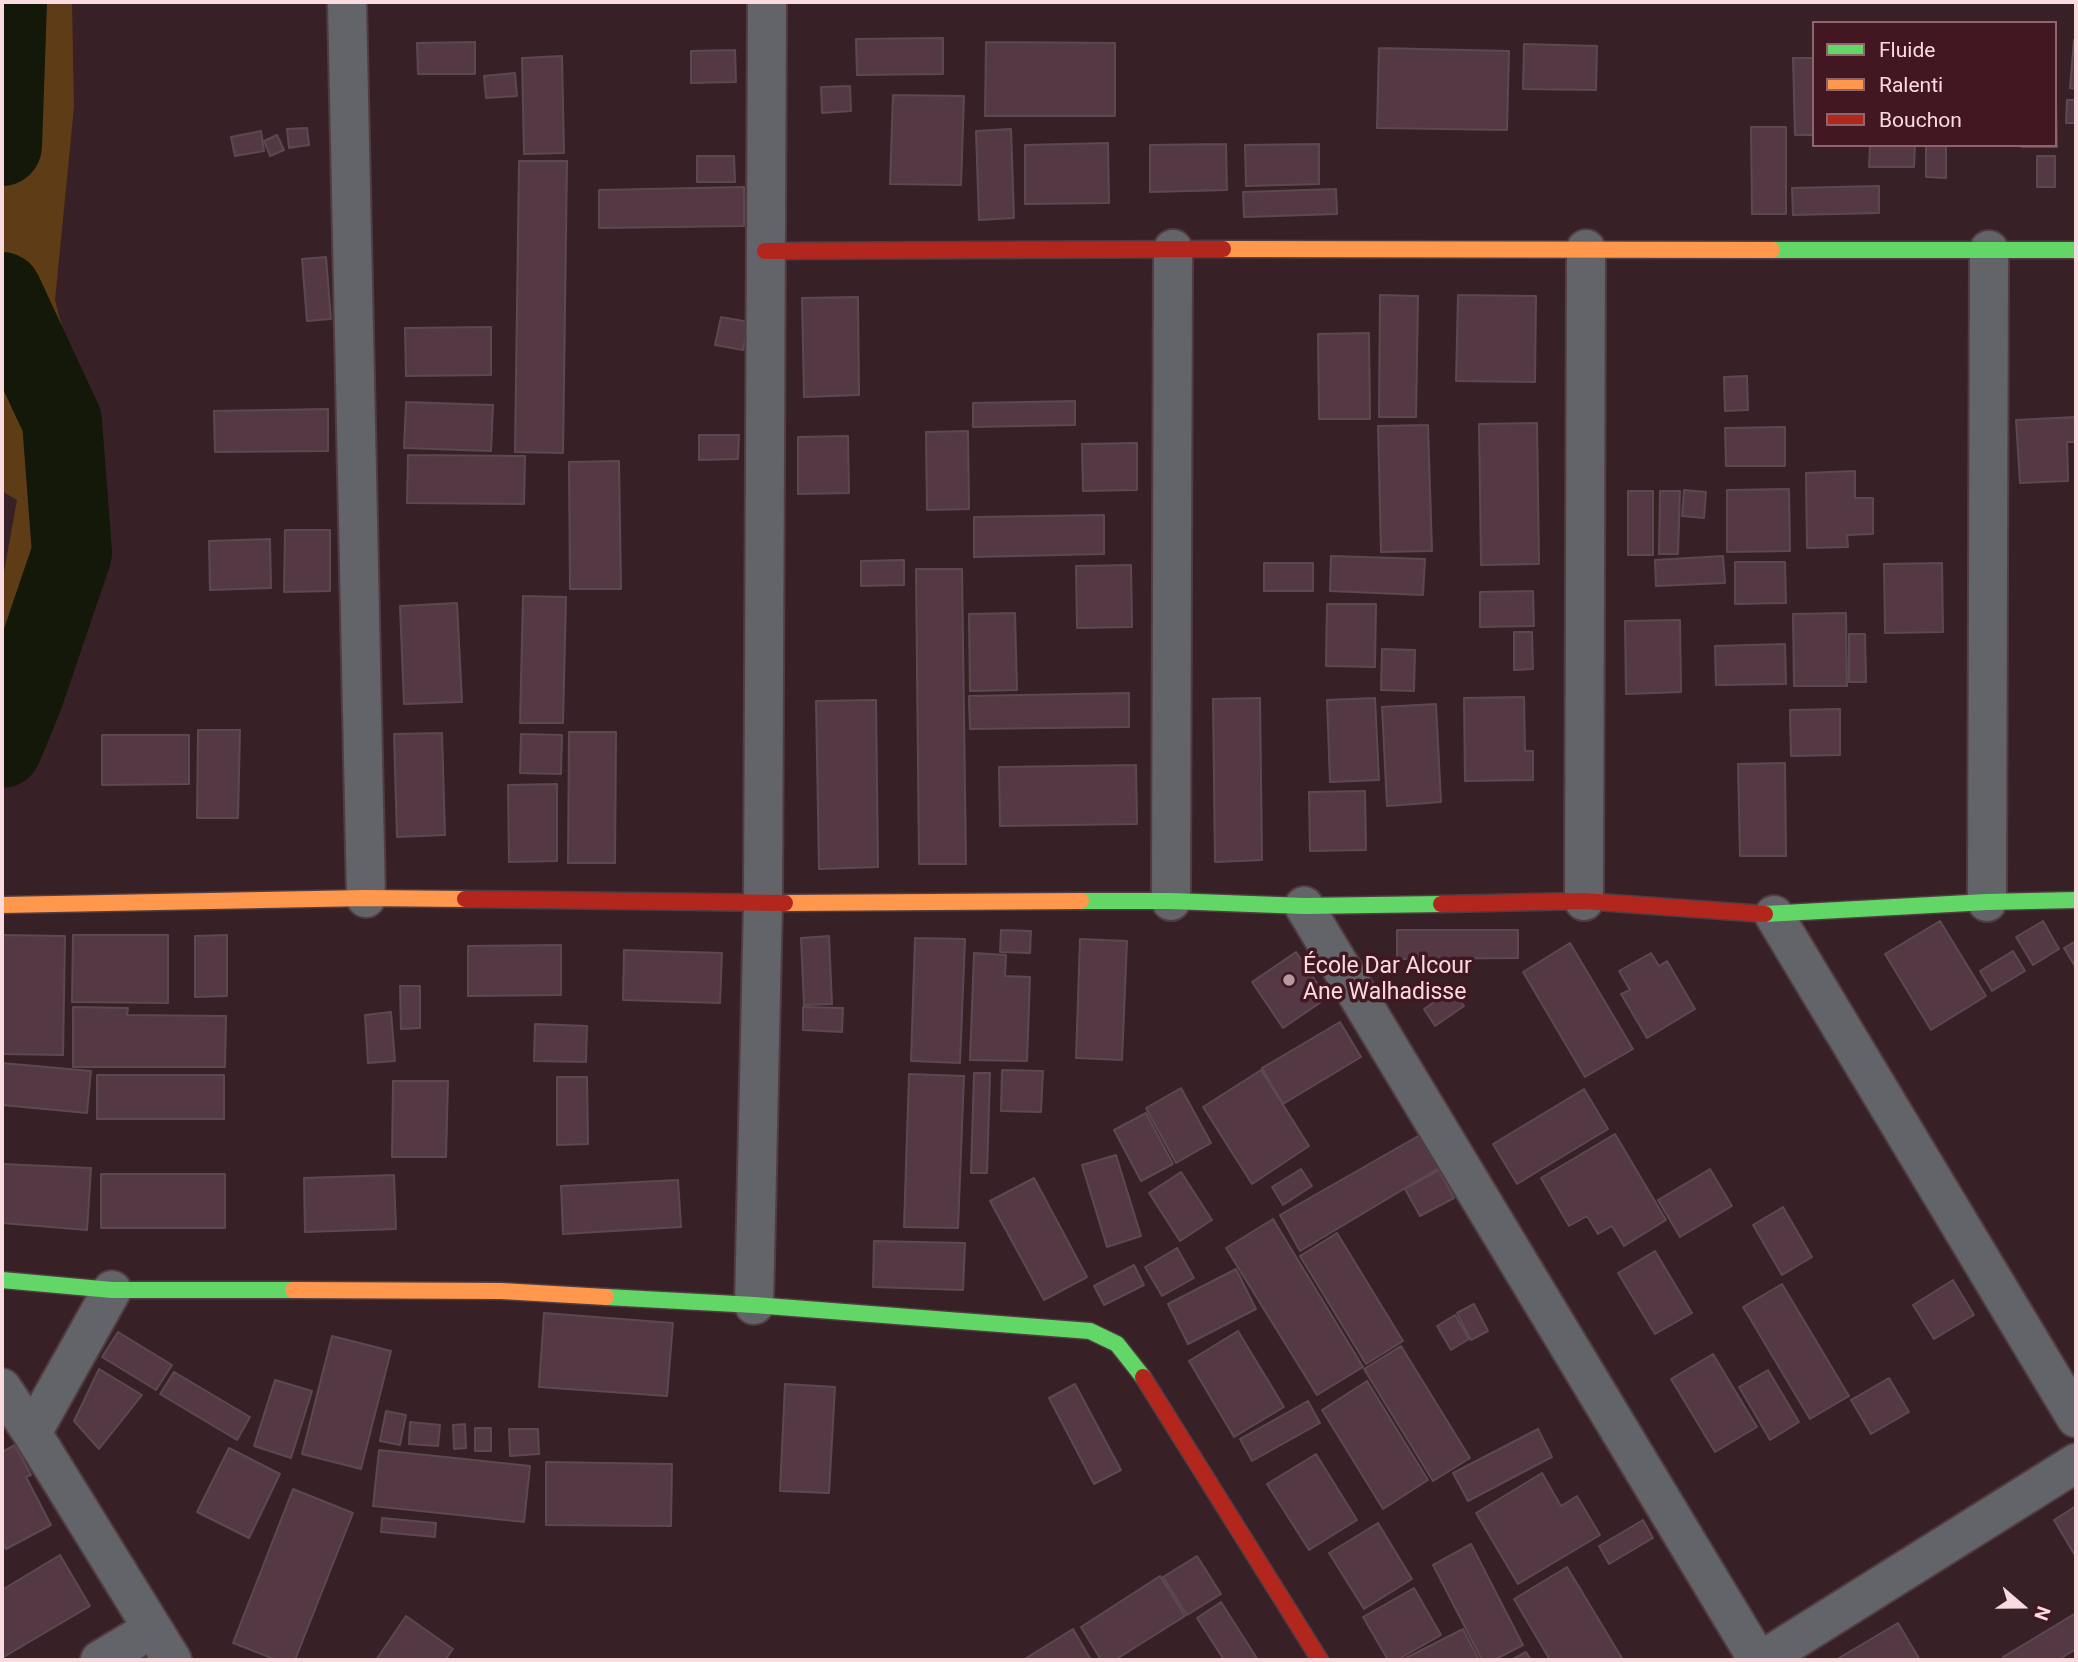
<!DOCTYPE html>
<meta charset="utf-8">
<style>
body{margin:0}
#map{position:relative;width:2078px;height:1662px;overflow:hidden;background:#382126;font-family:Roboto,sans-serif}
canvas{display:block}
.frame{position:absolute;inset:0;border:4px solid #fadbdf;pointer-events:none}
.legend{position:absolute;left:1812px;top:21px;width:245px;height:126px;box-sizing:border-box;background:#421721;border:2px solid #8c656d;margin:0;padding:9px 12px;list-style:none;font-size:21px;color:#fadbdf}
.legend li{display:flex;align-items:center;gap:14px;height:35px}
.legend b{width:35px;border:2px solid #8c656d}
.north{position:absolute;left:1987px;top:1571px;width:70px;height:70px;-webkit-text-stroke:5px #421721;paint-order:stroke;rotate:110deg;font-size:19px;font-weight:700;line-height:28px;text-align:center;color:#fadbdf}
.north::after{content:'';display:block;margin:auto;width:24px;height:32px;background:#fadbdf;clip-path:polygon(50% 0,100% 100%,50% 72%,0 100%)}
</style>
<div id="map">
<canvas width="2078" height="1662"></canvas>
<div class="frame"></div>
<ul class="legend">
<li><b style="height:9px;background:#63d668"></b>Fluide</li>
<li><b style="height:9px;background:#ff974d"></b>Ralenti</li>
<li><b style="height:9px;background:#b3261e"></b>Bouchon</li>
</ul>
<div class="north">N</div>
</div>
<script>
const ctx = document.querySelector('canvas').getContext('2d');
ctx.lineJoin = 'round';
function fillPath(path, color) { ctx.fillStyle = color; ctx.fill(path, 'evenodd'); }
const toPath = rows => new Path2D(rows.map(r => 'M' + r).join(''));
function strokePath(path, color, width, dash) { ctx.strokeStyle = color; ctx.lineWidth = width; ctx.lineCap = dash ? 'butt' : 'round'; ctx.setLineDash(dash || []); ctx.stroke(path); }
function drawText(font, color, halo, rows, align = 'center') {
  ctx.font = font + ' Roboto,sans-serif'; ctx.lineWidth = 7; ctx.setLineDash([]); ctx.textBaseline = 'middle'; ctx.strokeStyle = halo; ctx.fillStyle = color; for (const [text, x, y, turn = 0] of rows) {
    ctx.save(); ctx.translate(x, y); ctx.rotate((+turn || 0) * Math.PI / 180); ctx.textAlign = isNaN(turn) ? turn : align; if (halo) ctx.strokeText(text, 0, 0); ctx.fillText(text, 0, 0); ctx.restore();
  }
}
fillPath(toPath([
 [2,2,72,2,74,107,55,300,89,430,70,657,2,790,2,583,17,500,2,491]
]), '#5e3c15');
strokePath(toPath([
 [2,146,7,2],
 [2,292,62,421,72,553,23,697,2,748]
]), '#131809', 80);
const building = toPath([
 [943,38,943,74,857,75,856,39,943,38],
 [2074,40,2076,40,2076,89,2070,88,2074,40],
 [475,42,475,74,418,74,417,43,475,42],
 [986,42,1115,43,1115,116,985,116,986,42],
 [1524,44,1597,46,1596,90,1523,89,1524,44],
 [1379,48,1509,51,1507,130,1377,128,1379,48],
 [735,50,736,82,691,83,691,51,735,50],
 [2055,52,2057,147,2022,147,2022,145,2055,145,2055,52],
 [562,56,564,153,524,154,522,58,562,56],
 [1793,58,1814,58,1814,135,1795,135,1793,58],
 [515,73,517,96,486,98,484,76,515,73],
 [850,86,851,111,822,113,821,87,850,86],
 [893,95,964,96,961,185,890,184,893,95],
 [2067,100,2076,100,2076,123,2066,123,2067,100],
 [1751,127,1786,127,1786,214,1752,214,1751,127],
 [307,128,309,145,289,148,287,129,307,128],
 [1011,129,1014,218,979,220,976,131,1011,129],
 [261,131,264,151,235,156,231,137,261,131],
 [277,135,284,150,270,156,264,141,277,135],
 [1108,143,1109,203,1025,204,1025,145,1108,143],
 [1226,144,1227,190,1150,192,1150,145,1226,144],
 [1319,144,1319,184,1246,186,1245,145,1319,144],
 [1870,145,1915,145,1914,167,1869,167,1870,145],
 [1926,145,1946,145,1946,178,1926,177,1926,145],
 [697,156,734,156,735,182,697,182,697,156],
 [2037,156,2055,156,2055,187,2037,187,2037,156],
 [519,161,567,161,563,453,515,452,519,161],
 [1879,186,1879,213,1793,215,1792,188,1879,186],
 [744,187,744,226,599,228,599,190,744,187],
 [1336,189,1337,214,1244,217,1243,192,1336,189],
 [326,257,331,319,307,321,302,259,326,257],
 [1380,295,1418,296,1416,417,1379,417,1380,295],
 [1458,295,1536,296,1535,382,1456,381,1458,295],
 [858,297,859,395,804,397,802,298,858,297],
 [721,317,749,322,743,350,715,345,721,317],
 [491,327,491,375,406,376,405,328,491,327],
 [1369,333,1370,419,1319,419,1318,334,1369,333],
 [1747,376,1748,410,1725,411,1724,377,1747,376],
 [1075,401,1075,425,973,427,973,403,1075,401],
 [406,402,493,405,491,451,404,448,406,402],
 [328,409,328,451,215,452,214,411,328,409],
 [2076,417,2076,442,2067,442,2068,481,2020,483,2016,420,2076,417],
 [1537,423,1539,564,1481,565,1479,424,1537,423],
 [1428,425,1432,551,1381,552,1378,426,1428,425],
 [1785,427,1785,466,1726,466,1725,428,1785,427],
 [968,431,969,509,927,510,926,432,968,431],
 [699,435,739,435,738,459,699,460,699,435],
 [848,436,849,493,798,494,798,437,848,436],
 [1137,443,1137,490,1083,491,1082,444,1137,443],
 [408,455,525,456,524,504,407,503,408,455],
 [619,461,621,589,570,589,569,462,619,461],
 [1855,471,1855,498,1873,498,1873,534,1847,535,1848,547,1807,548,1806,473,1855,471],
 [1789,489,1790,551,1727,552,1727,490,1789,489],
 [1684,490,1706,492,1704,518,1682,516,1684,490],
 [1628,491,1653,491,1653,555,1628,555,1628,491],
 [1660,491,1680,491,1678,554,1659,554,1660,491],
 [1104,515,1104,554,974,557,974,517,1104,515],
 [285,530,330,530,330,591,284,592,285,530],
 [270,539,271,588,210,590,209,541,270,539],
 [1331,556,1425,559,1423,595,1330,591,1331,556],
 [1723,556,1725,583,1656,586,1655,560,1723,556],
 [904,560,904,585,861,586,861,561,904,560],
 [1735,562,1785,562,1786,603,1735,604,1735,562],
 [1264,563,1313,563,1313,591,1264,591,1264,563],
 [1942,563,1943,632,1885,633,1884,564,1942,563],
 [1131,565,1132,627,1077,628,1076,566,1131,565],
 [916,569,962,569,966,864,919,864,916,569],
 [1533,591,1534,626,1480,627,1480,592,1533,591],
 [523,596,566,597,563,723,520,723,523,596],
 [457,603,462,702,404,704,400,606,457,603],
 [1327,604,1376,604,1375,667,1326,666,1327,604],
 [1015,613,1017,690,970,691,969,614,1015,613],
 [1846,613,1847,686,1794,686,1793,614,1846,613],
 [1680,620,1681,692,1626,694,1625,621,1680,620],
 [1514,632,1532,632,1533,669,1514,670,1514,632],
 [1849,634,1865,634,1866,682,1849,682,1849,634],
 [1785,644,1786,684,1716,685,1715,646,1785,644],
 [1382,649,1415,650,1414,691,1381,690,1382,649],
 [1129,693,1129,727,970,729,969,696,1129,693],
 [1524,697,1525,751,1533,751,1533,780,1465,781,1464,698,1524,697],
 [1260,698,1262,860,1215,862,1213,699,1260,698],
 [1375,698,1379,780,1330,782,1327,700,1375,698],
 [876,700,878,867,819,869,816,701,876,700],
 [1436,704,1441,802,1387,806,1382,707,1436,704],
 [1840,709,1840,755,1791,756,1790,710,1840,709],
 [198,730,240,730,238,818,197,818,198,730],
 [569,732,616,732,615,863,568,863,569,732],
 [442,733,445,835,397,837,394,734,442,733],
 [521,734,562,735,561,774,520,773,521,734],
 [102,735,189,735,189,784,102,785,102,735],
 [1785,763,1786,856,1740,856,1738,764,1785,763],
 [1136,765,1137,824,1000,826,999,767,1136,765],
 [557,784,557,861,509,862,508,785,557,784],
 [1365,791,1366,850,1310,851,1309,792,1365,791],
 [1940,921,1986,996,1931,1030,1885,954,1940,921],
 [2043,921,2059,949,2033,965,2016,937,2043,921],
 [1001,930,1031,931,1030,953,1000,952,1001,930],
 [1397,930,1518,930,1518,958,1397,959,1397,930],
 [2,935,65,936,63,1055,2,1054,2,935],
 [73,935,168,935,168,1003,72,1002,73,935],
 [227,935,227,996,195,997,195,936,227,935],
 [829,936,832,1004,804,1005,801,938,829,936],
 [915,938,965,939,960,1063,911,1061,915,938],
 [1080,939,1127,941,1122,1060,1076,1058,1080,939],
 [2076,941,2076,968,2064,948,2076,941],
 [1570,943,1633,1049,1585,1077,1523,972,1570,943],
 [561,945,561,995,468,996,468,946,561,945],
 [624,950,722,953,720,1003,623,1000,624,950],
 [2013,951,2025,971,1992,991,1980,971,2013,951],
 [1296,952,1327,998,1283,1028,1252,982,1296,952],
 [974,953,1006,955,1005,976,1030,977,1027,1061,970,1060,974,953],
 [1651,953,1659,966,1667,961,1695,1009,1647,1038,1621,994,1630,990,1619,971,1651,953],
 [400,986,420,986,420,1028,401,1029,400,986],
 [1453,989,1464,1006,1435,1026,1424,1009,1453,989],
 [73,1007,128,1008,127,1015,226,1016,225,1067,73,1067,73,1007],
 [803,1007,843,1008,842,1032,803,1030,803,1007],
 [391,1012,395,1061,368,1063,365,1015,391,1012],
 [1340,1022,1361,1057,1283,1104,1262,1068,1340,1022],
 [535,1024,587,1026,586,1062,534,1061,535,1024],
 [2,1063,91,1071,87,1113,2,1105,2,1063],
 [1002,1070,1043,1071,1041,1112,1001,1111,1002,1070],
 [1261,1070,1309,1146,1252,1184,1203,1107,1261,1070],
 [974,1073,990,1073,987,1173,971,1173,974,1073],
 [909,1074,964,1076,958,1228,904,1227,909,1074],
 [97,1075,224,1075,224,1119,97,1119,97,1075],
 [557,1077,587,1077,588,1144,557,1145,557,1077],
 [393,1081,448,1081,446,1157,392,1157,393,1081],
 [1181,1088,1211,1143,1176,1163,1146,1108,1181,1088],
 [1584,1089,1608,1129,1517,1184,1493,1144,1584,1089],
 [1146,1113,1173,1164,1141,1181,1114,1130,1146,1113],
 [1615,1134,1666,1220,1624,1246,1612,1226,1598,1234,1587,1216,1569,1226,1541,1178,1615,1134],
 [1420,1135,1439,1168,1300,1251,1280,1215,1420,1135],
 [1116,1155,1141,1236,1107,1247,1082,1165,1116,1155],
 [2,1164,91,1168,87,1230,2,1223,2,1164],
 [1301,1169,1312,1186,1283,1205,1272,1187,1301,1169],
 [1710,1169,1732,1206,1680,1237,1658,1200,1710,1169],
 [1439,1170,1454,1198,1420,1216,1405,1189,1439,1170],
 [1181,1172,1212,1220,1180,1241,1149,1193,1181,1172],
 [101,1174,225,1174,225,1228,101,1228,101,1174],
 [394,1175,396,1229,305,1232,304,1178,394,1175],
 [1034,1178,1087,1277,1044,1300,990,1201,1034,1178],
 [678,1180,681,1227,563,1234,561,1186,678,1180],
 [1783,1207,1812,1257,1782,1275,1753,1225,1783,1207],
 [1273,1219,1363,1367,1317,1395,1226,1248,1273,1219],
 [1337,1233,1403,1341,1366,1364,1300,1256,1337,1233],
 [874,1241,965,1243,963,1290,873,1287,874,1241],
 [1177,1248,1194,1278,1162,1296,1145,1267,1177,1248],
 [1655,1251,1692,1313,1655,1334,1618,1273,1655,1251],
 [1134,1265,1144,1285,1104,1305,1094,1286,1134,1265],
 [1236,1269,1256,1309,1188,1344,1168,1304,1236,1269],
 [1953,1280,1974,1315,1934,1339,1913,1305,1953,1280],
 [1782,1284,1849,1396,1810,1419,1743,1307,1782,1284],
 [1474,1304,1488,1331,1471,1340,1457,1313,1474,1304],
 [544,1313,673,1323,667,1396,539,1387,544,1313],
 [1455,1315,1469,1339,1451,1350,1437,1326,1455,1315],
 [1238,1331,1284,1407,1234,1437,1189,1361,1238,1331],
 [118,1332,172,1365,156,1390,102,1357,118,1332],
 [332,1336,391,1351,361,1469,302,1454,332,1336],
 [1401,1346,1470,1458,1433,1481,1364,1369,1401,1346],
 [1713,1354,1757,1427,1715,1452,1671,1379,1713,1354],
 [99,1369,142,1395,99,1449,74,1421,99,1369],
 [1768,1370,1799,1422,1770,1440,1739,1387,1768,1370],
 [174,1372,250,1417,237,1440,160,1394,174,1372],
 [1889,1378,1909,1412,1871,1434,1851,1400,1889,1378],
 [275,1380,312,1391,291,1458,254,1446,275,1380],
 [1367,1381,1428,1480,1383,1509,1322,1410,1367,1381],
 [785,1384,835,1387,829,1493,780,1491,785,1384],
 [1075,1384,1121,1470,1094,1484,1049,1398,1075,1384],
 [1308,1401,1320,1423,1252,1461,1240,1439,1308,1401],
 [386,1411,406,1415,400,1445,380,1441,386,1411],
 [410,1422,440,1425,438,1446,409,1444,410,1422],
 [465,1424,466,1448,454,1449,453,1425,465,1424],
 [475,1428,491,1428,491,1451,475,1451,475,1428],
 [509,1429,538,1429,539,1454,510,1456,509,1429],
 [1538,1429,1552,1457,1468,1501,1453,1473,1538,1429],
 [15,1445,31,1475,26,1477,51,1525,6,1549,2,1540,2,1452,15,1445],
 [229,1448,280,1474,249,1538,197,1512,229,1448],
 [379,1450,530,1466,524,1522,373,1506,379,1450],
 [1316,1454,1357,1520,1309,1550,1267,1484,1316,1454],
 [546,1462,672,1464,671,1526,546,1525,546,1462],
 [1542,1473,1561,1506,1577,1496,1600,1535,1518,1584,1476,1513,1542,1473],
 [293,1489,353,1513,295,1660,277,1660,233,1643,293,1489],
 [2076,1506,2076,1557,2054,1520,2076,1506],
 [382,1518,436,1523,435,1537,381,1532,382,1518],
 [1643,1520,1653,1538,1609,1564,1599,1546,1643,1520],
 [1378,1523,1412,1579,1364,1609,1329,1553,1378,1523],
 [1471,1544,1523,1645,1494,1660,1482,1660,1433,1565,1471,1544],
 [60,1555,90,1606,2,1658,2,1590,60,1555],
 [1197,1556,1221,1594,1187,1615,1163,1577,1197,1556],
 [1567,1567,1623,1660,1550,1660,1514,1599,1567,1567],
 [1160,1576,1185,1616,1115,1660,1101,1660,1081,1627,1160,1576],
 [1414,1588,1441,1635,1397,1660,1388,1660,1363,1617,1414,1588],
 [1221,1602,1258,1660,1224,1660,1197,1618,1221,1602],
 [2076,1613,2076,1649,2058,1660,2005,1660,2003,1657,2076,1613],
 [406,1616,453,1649,445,1660,376,1660,406,1616],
 [1898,1623,1920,1660,1840,1660,1839,1658,1898,1623],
 [1073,1629,1091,1660,1023,1660,1073,1629],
 [1463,1629,1479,1660,1402,1660,1463,1629],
 [1526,1652,1531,1660,1511,1660,1526,1652]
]);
fillPath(building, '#543945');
strokePath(building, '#5c4950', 2);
const street = toPath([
 [347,2,366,898],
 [1171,901,1173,249],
 [1584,901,1586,249],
 [1987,902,1989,250],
 [1304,906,1758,1660],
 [1774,915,2076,1418],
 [754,1305,763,903,767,2],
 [2,1388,32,1433,172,1660],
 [32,1433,112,1290],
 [100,1660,152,1629],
 [1762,1660,2076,1463]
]);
const fast = toPath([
 [1772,250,2076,250],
 [1081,901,1171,901,1304,906,1441,904],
 [1765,914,1987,902,2076,900],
 [2,1280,112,1290,293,1290],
 [606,1297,754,1305,1090,1331,1117,1344,1143,1377]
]);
const slow = toPath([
 [1223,249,1772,250],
 [785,903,1081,901],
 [2,905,366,898,465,899],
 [293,1290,501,1291,606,1297]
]);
const jam = toPath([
 [765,251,1223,249],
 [465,899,785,903],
 [1441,904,1584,901,1765,914],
 [1143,1377,1320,1660]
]);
strokePath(street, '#513d41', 42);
strokePath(fast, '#513d41', 19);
strokePath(slow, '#513d41', 19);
strokePath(jam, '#513d41', 19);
strokePath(street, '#626469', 38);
strokePath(fast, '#63d668', 16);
strokePath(slow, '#ff974d', 16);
strokePath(jam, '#b3261e', 16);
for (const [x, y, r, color] of [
 [1289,980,7,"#b69a9e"]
]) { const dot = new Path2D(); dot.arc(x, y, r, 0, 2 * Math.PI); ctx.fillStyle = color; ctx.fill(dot); strokePath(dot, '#421721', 2.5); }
drawText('23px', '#fadbdf', '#421721', [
 ["École Dar Alcour",1303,967],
 ["Ane Walhadisse",1303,993]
], 'left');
</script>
